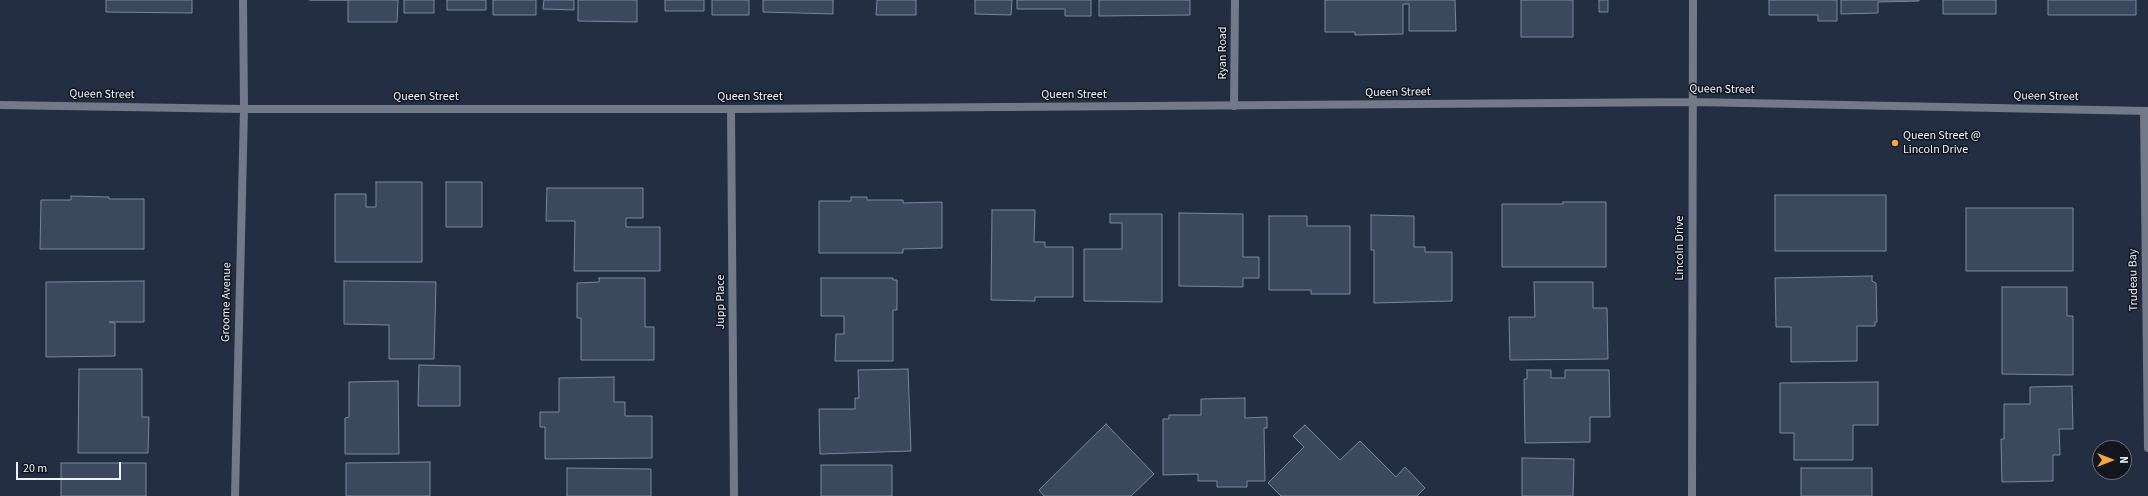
<!DOCTYPE html>
<style>
body{margin:0}
#map{position:relative;width:2148px;height:496px;overflow:hidden;background:#232e42;font-family:"Source Sans 3",sans-serif}
canvas{display:block}
.north{position:absolute;left:2092px;top:440px;width:40px;height:40px;box-sizing:border-box;background:#11161f;border:1px solid #696e78;border-radius:50%;rotate:90deg;font-size:11px;font-weight:700;line-height:16px;text-align:center;color:#edf3fe}
.north::after{content:'';display:block;margin:auto;width:14px;height:18px;background:#f2a540;clip-path:polygon(50% 0,100% 100%,50% 72%,0 100%)}
.scale{position:absolute;left:16px;top:462px;width:105px;height:18px;box-sizing:border-box;border:2px solid #edf3fe;border-top:0;padding-left:5px;font-size:12px;line-height:14px;white-space:nowrap;color:#edf3fe;-webkit-text-stroke:3px #11161f;paint-order:stroke}
</style>
<div id="map">
<canvas width="2148" height="496"></canvas>
<div class="north">N</div>
<div class="scale">20 m</div>
</div>
<script>
const ctx = document.querySelector('canvas').getContext('2d');
ctx.lineJoin = 'round';
function fillPath(path, color) { ctx.fillStyle = color; ctx.fill(path, 'evenodd'); }
const toPath = rows => new Path2D(rows.map(r => 'M' + r).join(''));
function strokePath(path, color, width, dash) { ctx.strokeStyle = color; ctx.lineWidth = width; ctx.lineCap = dash ? 'butt' : 'round'; ctx.setLineDash(dash || []); ctx.stroke(path); }
function drawText(font, color, halo, rows, align = 'center') {
  ctx.font = font + ' "Source Sans 3",sans-serif'; ctx.lineWidth = 3; ctx.setLineDash([]); ctx.textBaseline = 'middle'; ctx.strokeStyle = halo; ctx.fillStyle = color; for (const [text, x, y, turn = 0] of rows) {
    ctx.save(); ctx.translate(x, y); ctx.rotate((+turn || 0) * Math.PI / 180); ctx.textAlign = isNaN(turn) ? turn : align; if (halo) ctx.strokeText(text, 0, 0); ctx.fillText(text, 0, 0); ctx.restore();
  }
}
const building = toPath([
 [106,0,192,0,192,13,106,12,106,0],
 [310,0,398,0,397,22,348,22,348,0,310,0],
 [404,0,434,0,434,13,404,13,404,0],
 [447,0,486,0,486,10,447,10,447,0],
 [493,0,536,0,536,15,493,15,493,0],
 [544,0,574,0,574,10,543,9,544,0],
 [578,0,637,0,637,22,578,21,578,0],
 [665,0,704,0,704,11,665,11,665,0],
 [712,0,749,0,749,15,712,15,712,0],
 [763,0,833,0,833,14,763,12,763,0],
 [877,0,916,0,916,15,876,15,877,0],
 [975,0,1012,0,1011,15,975,14,975,0],
 [1017,0,1091,0,1091,16,1065,16,1065,9,1017,9,1017,0],
 [1099,0,1190,0,1190,15,1099,16,1099,0],
 [1325,0,1455,0,1456,31,1409,31,1409,4,1403,4,1403,34,1355,35,1355,32,1325,32,1325,0],
 [1521,0,1573,0,1573,37,1521,37,1521,0],
 [1599,0,1608,0,1608,12,1599,12,1599,0],
 [1769,0,1837,0,1837,21,1818,21,1818,15,1769,15,1769,0],
 [1841,0,1919,0,1919,1,1878,2,1878,13,1841,14,1841,0],
 [1943,0,1996,0,1996,14,1943,14,1943,0],
 [2048,0,2136,0,2136,15,2048,15,2048,0],
 [376,182,422,182,422,262,335,262,335,194,366,194,366,207,376,207,376,182],
 [446,182,482,182,482,227,446,227,446,182],
 [547,188,643,188,643,218,626,218,626,227,660,227,660,271,574,271,575,221,546,221,547,188],
 [1775,195,1886,195,1886,251,1775,251,1775,195],
 [71,196,109,197,109,199,144,199,144,249,40,249,41,200,71,200,71,196],
 [851,197,867,197,867,200,903,200,903,203,942,202,942,248,903,249,903,253,819,253,819,201,851,201,851,197],
 [1563,202,1606,202,1606,267,1502,267,1502,204,1563,204,1563,202],
 [1966,208,2073,208,2073,271,1966,271,1966,208],
 [992,210,1035,210,1034,242,1045,242,1045,247,1073,247,1073,297,1035,297,1035,301,991,300,992,210],
 [1179,213,1243,214,1243,257,1259,257,1259,278,1243,278,1243,287,1179,286,1179,213],
 [1110,214,1162,214,1162,302,1084,301,1084,249,1122,249,1122,223,1110,223,1110,214],
 [1371,215,1414,216,1414,247,1425,247,1425,252,1452,252,1452,301,1374,303,1374,250,1371,250,1371,215],
 [1269,216,1307,216,1307,226,1350,226,1350,294,1311,294,1311,290,1269,290,1269,216],
 [1872,276,1872,281,1876,283,1877,322,1875,322,1875,326,1857,326,1857,361,1791,362,1791,327,1776,327,1775,278,1872,276],
 [599,278,645,278,645,327,654,327,654,360,581,360,581,318,577,318,577,283,599,282,599,278],
 [821,278,893,278,893,280,897,280,897,310,893,310,893,361,835,361,836,334,844,334,844,316,821,316,821,278],
 [144,281,144,322,109,322,115,323,115,356,46,357,46,282,144,281],
 [344,281,436,282,434,359,389,359,389,325,344,324,344,281],
 [1534,282,1593,282,1593,308,1607,308,1608,359,1510,360,1509,317,1535,317,1534,282],
 [2002,287,2067,287,2067,316,2073,316,2073,375,2002,374,2002,287],
 [419,365,460,366,460,406,418,406,419,365],
 [79,369,142,369,142,417,149,417,148,453,78,453,79,369],
 [908,369,911,451,820,454,819,409,855,409,855,398,859,398,858,370,908,369],
 [1527,370,1551,370,1551,378,1565,378,1565,370,1609,370,1610,417,1590,417,1590,442,1525,443,1524,379,1527,379,1527,370],
 [614,377,614,402,625,402,625,416,652,416,652,458,545,459,545,427,540,427,540,412,559,412,559,378,614,377],
 [398,381,399,454,345,454,345,418,349,417,349,382,398,381],
 [1878,382,1878,425,1853,425,1853,460,1794,460,1794,433,1780,433,1780,383,1878,382],
 [2072,386,2073,429,2059,429,2060,455,2053,455,2053,481,2002,482,2001,439,2004,439,2004,404,2030,404,2030,387,2072,386],
 [1245,398,1245,418,1267,417,1267,428,1264,428,1265,481,1247,481,1247,487,1217,487,1217,481,1198,481,1198,474,1163,475,1163,419,1169,419,1169,415,1201,415,1201,399,1245,398],
 [1106,424,1154,474,1131,496,1044,496,1039,490,1106,424],
 [1305,425,1340,460,1360,441,1396,477,1405,467,1425,488,1417,496,1281,496,1268,483,1304,447,1293,436,1305,425],
 [1522,458,1574,459,1573,496,1522,496,1522,458],
 [430,462,430,496,346,496,346,463,430,462],
 [61,463,146,463,146,496,61,496,61,463],
 [821,465,892,465,892,496,821,496,821,465],
 [567,468,651,469,651,496,567,496,567,468],
 [1801,468,1872,468,1872,496,1801,496,1801,468]
]);
fillPath(building, '#3c485e');
strokePath(building, '#79869f', 1);
strokePath(toPath([
 [243,0,244,109]
]), '#727a8a', 8);
strokePath(toPath([
 [1234,106,1235,0],
 [731,109,734,496],
 [2144,111,2148,448]
]), '#727a8a', 8);
strokePath(toPath([
 [0,105,244,109,731,109,1693,102,2148,111],
 [235,496,244,109],
 [1692,496,1693,0]
]), '#727a8a', 8);
for (const [x, y, r, color] of [
 [1895,143,4,"#f2a540"]
]) { const dot = new Path2D(); dot.arc(x, y, r, 0, 2 * Math.PI); ctx.fillStyle = color; ctx.fill(dot); strokePath(dot, '#11161f', 1.5); }
drawText('12px', '#edf3fe', '#11161f', [
 ["Ryan Road",1223,53,-90],
 ["Queen Street",1722,90,1],
 ["Queen Street",1398,93,-1],
 ["Queen Street",102,95,1],
 ["Queen Street",1074,95],
 ["Queen Street",426,97],
 ["Queen Street",750,97],
 ["Queen Street",2046,97,1],
 ["Lincoln Drive",1680,248,-90],
 ["Trudeau Bay",2134,280,-91],
 ["Groome Avenue",227,302,-89],
 ["Jupp Place",721,302,-90]
]);
drawText('12px', '#edf3fe', '#11161f', [
 ["Queen Street @",1903,136],
 ["Lincoln Drive",1903,150]
], 'left');
</script>
